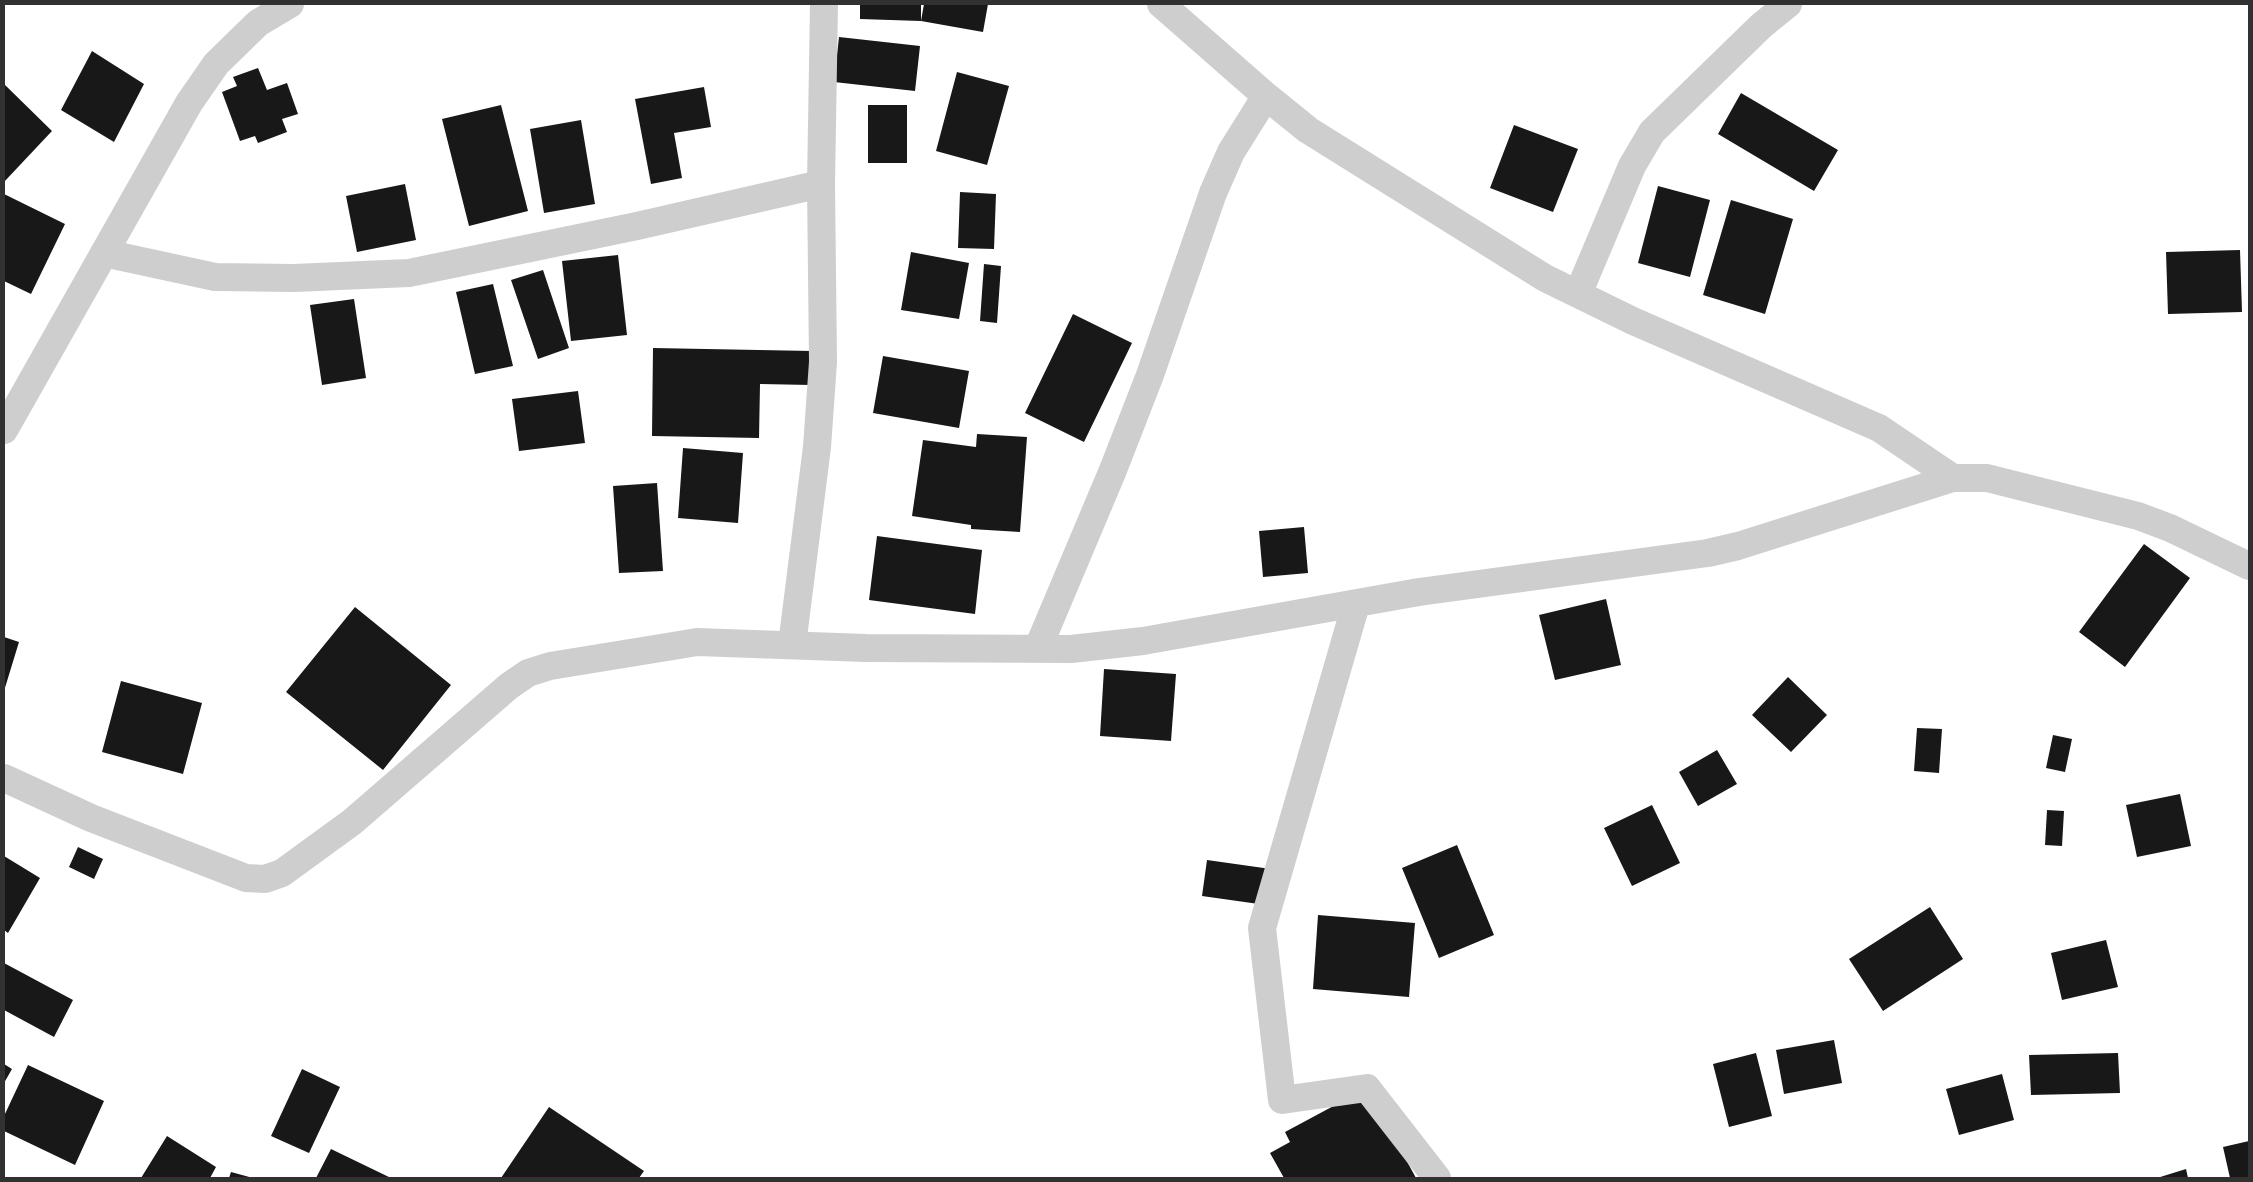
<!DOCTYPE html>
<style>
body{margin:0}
#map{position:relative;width:2253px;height:1182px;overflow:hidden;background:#fff;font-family:Overpass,sans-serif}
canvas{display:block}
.frame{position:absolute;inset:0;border:5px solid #313131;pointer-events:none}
</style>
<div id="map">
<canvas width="2253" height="1182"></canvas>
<div class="frame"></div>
</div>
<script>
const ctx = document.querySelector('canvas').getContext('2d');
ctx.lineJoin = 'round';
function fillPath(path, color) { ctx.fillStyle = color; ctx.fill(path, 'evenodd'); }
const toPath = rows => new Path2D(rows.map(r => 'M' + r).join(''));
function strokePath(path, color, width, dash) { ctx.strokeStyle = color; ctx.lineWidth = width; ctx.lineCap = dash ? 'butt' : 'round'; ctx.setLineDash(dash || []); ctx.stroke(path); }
fillPath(toPath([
 [860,4,921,4,921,21,860,19],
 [924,4,988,4,983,32,921,21],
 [839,37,920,46,915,91,834,82],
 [92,51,144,84,114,142,61,110],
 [258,68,267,90,287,83,298,114,282,119,287,132,258,143,255,136,240,141,222,92,237,86,233,77],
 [957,72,1009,86,987,165,936,151],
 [4,84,52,131,4,182],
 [704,87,711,127,674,133,682,178,651,184,635,99],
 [1741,93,1838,150,1814,191,1718,134],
 [501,105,528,211,469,226,442,119],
 [868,105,907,105,907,163,868,163],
 [581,120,595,204,544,213,530,129],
 [1514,125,1578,149,1553,212,1490,188],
 [405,184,416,240,357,252,346,196],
 [1658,186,1710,200,1690,277,1638,263],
 [960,192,996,194,994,249,958,248],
 [4,194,65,224,31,294,4,281],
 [1731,200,1793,219,1765,314,1703,295],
 [2240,250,2242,312,2168,314,2166,252],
 [911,252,969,263,959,319,901,310],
 [618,255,627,335,571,341,562,261],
 [984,264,1001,266,997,323,980,321],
 [543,270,569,348,538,359,511,280],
 [493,284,513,366,475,374,456,292],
 [354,299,366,378,322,385,310,305],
 [1073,314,1132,343,1084,442,1025,413],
 [653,348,812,351,811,385,760,384,759,438,652,436],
 [883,356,969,371,959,428,873,413],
 [578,391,585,443,519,451,512,399],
 [977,434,1027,437,1020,532,971,529,971,525,912,516,923,440,976,447],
 [683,448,743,453,738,523,678,518],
 [657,483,663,571,619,573,613,486],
 [1304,527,1308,573,1263,577,1259,531],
 [877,536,982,550,975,614,869,600],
 [2144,544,2190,578,2125,667,2079,632],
 [1606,599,1621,665,1555,680,1539,615],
 [355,607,451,685,383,770,286,692],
 [4,637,19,642,4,691],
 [1104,669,1176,674,1171,741,1100,736],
 [1788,677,1827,715,1791,752,1752,715],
 [121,681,202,703,183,774,102,752],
 [1917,728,1942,729,1939,773,1914,771],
 [2053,735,2072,739,2065,772,2046,768],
 [1717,750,1737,784,1698,806,1679,772],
 [2180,794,2191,846,2137,857,2126,805],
 [1652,805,1680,863,1632,886,1604,828],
 [2047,810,2064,811,2062,846,2045,845],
 [1457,845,1494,935,1439,958,1402,868],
 [78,847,103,859,94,879,69,867],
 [4,856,40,878,8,933,4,930],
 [1207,860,1285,871,1280,907,1202,896],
 [1930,907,1963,959,1883,1011,1849,959],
 [1318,915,1415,923,1409,997,1313,989],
 [2106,940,2118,987,2062,1000,2051,953],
 [4,963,73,1000,54,1037,4,1010],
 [1834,1040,1842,1083,1784,1094,1776,1050],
 [1756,1053,1772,1116,1729,1127,1713,1064],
 [2118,1053,2120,1093,2031,1095,2029,1055],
 [4,1064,12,1069,4,1083],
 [28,1065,104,1101,75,1165,4,1131,4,1116],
 [302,1069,340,1087,309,1153,271,1136],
 [2002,1074,2014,1120,1959,1135,1946,1089],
 [1367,1088,1416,1178,1284,1178,1270,1153,1290,1142,1285,1132],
 [549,1107,644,1171,639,1178,501,1178],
 [167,1136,216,1167,210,1178,141,1178],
 [2249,1141,2249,1178,2230,1178,2223,1147],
 [331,1149,391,1178,316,1178],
 [2186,1169,2188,1178,2157,1178],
 [231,1172,253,1178,229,1178]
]), '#181818');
strokePath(toPath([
 [1161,4,1266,96,1308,130,1545,278,1633,321,1879,428,1953,478],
 [104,253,215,277,294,278,409,273,637,226,821,184],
 [1578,294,1632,166,1652,132,1761,26,1788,4],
 [4,430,189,103,216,64,258,23,290,4],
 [1356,604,1262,928,1282,1100,1367,1088,1437,1178],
 [792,645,817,447,823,362,821,184,824,4],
 [1038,648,1113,470,1150,375,1213,193,1231,152,1266,96],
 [4,778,91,818,246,878,265,879,282,873,352,822,509,686,528,673,550,666,667,647,697,642,866,648,1071,649,1143,641,1419,592,1708,553,1738,546,1953,478,1987,478,2138,516,2170,528,2249,566]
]), '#cecece', 28);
</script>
